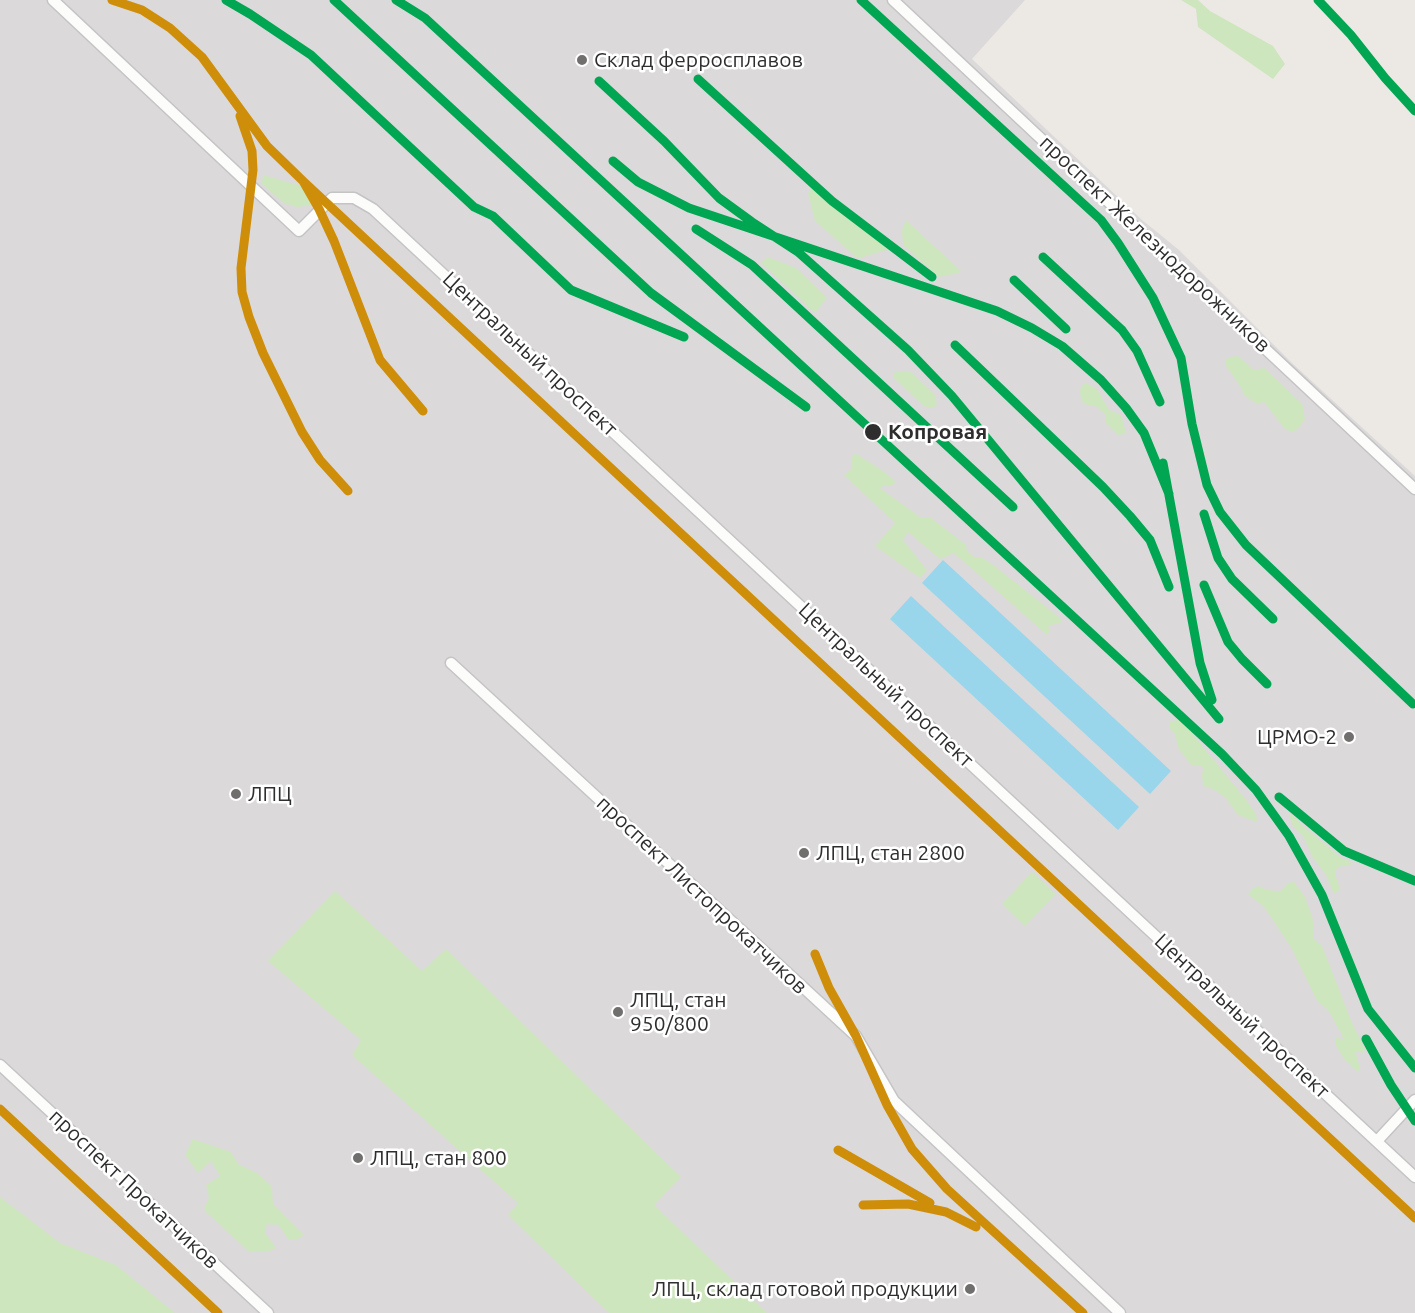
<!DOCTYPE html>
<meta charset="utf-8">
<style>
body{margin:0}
canvas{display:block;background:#ece8e4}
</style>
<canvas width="1415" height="1313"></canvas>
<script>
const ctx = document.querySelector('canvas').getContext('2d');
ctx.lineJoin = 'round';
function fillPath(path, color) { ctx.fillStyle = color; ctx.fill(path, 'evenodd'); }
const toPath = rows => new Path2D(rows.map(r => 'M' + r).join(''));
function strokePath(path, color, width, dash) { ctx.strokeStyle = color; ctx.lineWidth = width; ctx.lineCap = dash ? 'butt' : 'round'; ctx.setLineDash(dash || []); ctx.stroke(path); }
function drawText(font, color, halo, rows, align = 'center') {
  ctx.font = font + ' Ubuntu,sans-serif'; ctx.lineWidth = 5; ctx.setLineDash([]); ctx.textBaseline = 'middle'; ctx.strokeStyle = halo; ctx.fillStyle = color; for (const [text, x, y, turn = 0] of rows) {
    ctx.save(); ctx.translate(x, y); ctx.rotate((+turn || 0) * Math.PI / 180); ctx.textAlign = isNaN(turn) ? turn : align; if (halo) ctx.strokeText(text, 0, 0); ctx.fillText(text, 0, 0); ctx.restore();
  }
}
fillPath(toPath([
 [0,0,1025,0,972,59,1142,220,1179,250,1293,364,1415,476,1415,1313,0,1313]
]), '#dcd9db');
fillPath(toPath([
 [1181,0,1198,0,1210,11,1273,46,1285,64,1273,79,1198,27,1196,9],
 [263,175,302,186,312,205,297,207,284,203,262,184],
 [811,188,889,249,863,257,856,257,815,221,808,194],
 [906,220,962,272,939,277,903,245,902,230],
 [768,257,796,268,827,298,815,313,761,263],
 [1238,356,1254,370,1264,368,1302,404,1305,419,1298,429,1291,432,1284,428,1264,402,1257,404,1244,395,1240,386,1226,366,1225,361,1229,357],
 [895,371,911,372,935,395,937,404,933,408,924,406,893,377],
 [1086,383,1097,389,1109,410,1121,415,1126,433,1118,435,1106,423,1106,415,1096,406,1090,406,1082,402,1080,392,1081,386],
 [855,453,883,471,896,482,892,485,882,486,880,488,921,518,931,518,966,545,967,551,975,558,982,558,992,564,1059,617,1062,622,1048,626,1050,631,1047,635,954,553,940,559,908,532,903,540,927,570,920,578,875,546,895,523,844,475,852,469,851,459],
 [1181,720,1247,801,1256,814,1257,822,1238,815,1225,797,1211,788,1203,786,1202,772,1205,770,1201,766,1191,765,1178,748,1175,734,1169,728,1170,721],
 [1292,814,1303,826,1341,858,1350,861,1351,865,1340,866,1336,870,1336,877,1340,889,1334,894,1326,875,1312,856,1303,836,1293,826,1289,815],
 [1032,872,1056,894,1025,926,1002,904],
 [1294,882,1305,897,1313,920,1314,939,1322,946,1352,1023,1365,1049,1363,1053,1355,1051,1360,1068,1358,1072,1344,1059,1335,1044,1336,1037,1343,1040,1342,1035,1328,1010,1317,1001,1292,949,1264,907,1248,894,1253,888,1259,886,1267,890,1281,891,1288,883],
 [335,891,422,971,446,949,681,1177,654,1205,767,1313,609,1313,508,1215,518,1203,352,1055,361,1040,268,961],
 [193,1139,231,1152,238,1164,257,1173,272,1187,273,1204,304,1235,296,1240,288,1239,279,1225,267,1224,265,1233,276,1248,266,1252,248,1251,204,1210,209,1197,206,1185,220,1176,211,1161,198,1173,185,1155],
 [0,1197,60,1243,116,1265,175,1313,0,1313]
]), '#cee6be');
fillPath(toPath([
 [943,560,1171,771,1150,794,922,583],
 [911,596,1139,807,1118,830,890,619]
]), '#99d6ec');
const minor = toPath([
 [53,0,299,231,332,198,354,198,373,209,1415,1177],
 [893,0,1415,489],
 [451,663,856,1036,894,1101,1120,1313],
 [0,1065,268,1313],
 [1377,1141,1415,1100]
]);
strokePath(minor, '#c5c4c5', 13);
strokePath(minor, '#fcfcfb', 10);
strokePath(toPath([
 [112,0,142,10,170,28,202,57,267,146,303,181,319,209,334,241,380,360,423,411],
 [240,116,252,151,253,170,241,268,242,292,249,317,263,353,302,432,320,460,348,491],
 [303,181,1415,1218],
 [815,954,829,988,856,1036,887,1105,912,1149,947,1189,1083,1313],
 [0,1109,218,1313],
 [838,1150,930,1203],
 [863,1205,908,1204,946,1212,976,1227]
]), '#cf8e09', 9);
strokePath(toPath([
 [226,0,250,14,311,55,474,207,493,216,571,290,684,337],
 [334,0,651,293,806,407],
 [396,0,425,18,1222,754,1256,790,1289,836,1322,895,1368,1009,1415,1068],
 [861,0,1101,220,1118,243,1153,298,1181,358,1192,424,1207,485,1220,512,1246,545,1413,704],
 [1318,0,1351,35,1385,78,1415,111],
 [698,79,832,201,932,277],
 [599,81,664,141,719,198,752,222,798,252,908,350,952,396,1219,719],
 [613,161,638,182,689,208,997,311,1032,328,1062,346,1101,380,1126,408,1144,433,1169,494],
 [696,229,752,265,1013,507],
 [1043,257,1122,330,1137,351,1160,402],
 [1014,280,1066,329],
 [955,345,1103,487,1130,516,1150,540,1169,587],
 [1163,463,1200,663,1212,700],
 [1204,514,1218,558,1232,579,1273,619],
 [1204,585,1228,642,1242,659,1267,684],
 [1279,797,1344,851,1415,881],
 [1366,1039,1391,1085,1415,1121]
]), '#00a651', 9);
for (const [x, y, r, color] of [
 [582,60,6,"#706f6e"],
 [873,432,9,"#2e2e2e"],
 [1349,737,6,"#706f6e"],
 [236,794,6,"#706f6e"],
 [804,853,6,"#706f6e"],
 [618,1012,6,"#706f6e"],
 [358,1158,6,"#706f6e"],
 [970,1289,6,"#706f6e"]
]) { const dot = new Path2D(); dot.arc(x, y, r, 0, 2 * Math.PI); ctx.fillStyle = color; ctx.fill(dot); strokePath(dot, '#fff', 2); }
drawText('21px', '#2e2e2e', '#fff', [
 ["Склад ферросплавов",594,60],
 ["ЦРМО-2",1337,737,"right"],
 ["ЛПЦ",248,794],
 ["ЛПЦ, стан 2800",816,853],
 ["ЛПЦ, стан",630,1000],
 ["950/800",630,1024],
 ["ЛПЦ, стан 800",370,1158],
 ["ЛПЦ, склад готовой продукции",958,1289,"right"]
], 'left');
drawText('21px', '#2e2e2e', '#fff', [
 ["проспект Железнодорожников",1155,244,43],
 ["Центральный проспект",530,354,43],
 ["Центральный проспект",886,685,43],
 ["проспект Листопрокатчиков",702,895,43],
 ["Центральный проспект",1242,1016,43],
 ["проспект Прокатчиков",134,1189,43]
]);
drawText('bold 21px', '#2e2e2e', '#fff', [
 ["Копровая",888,432]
], 'left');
</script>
